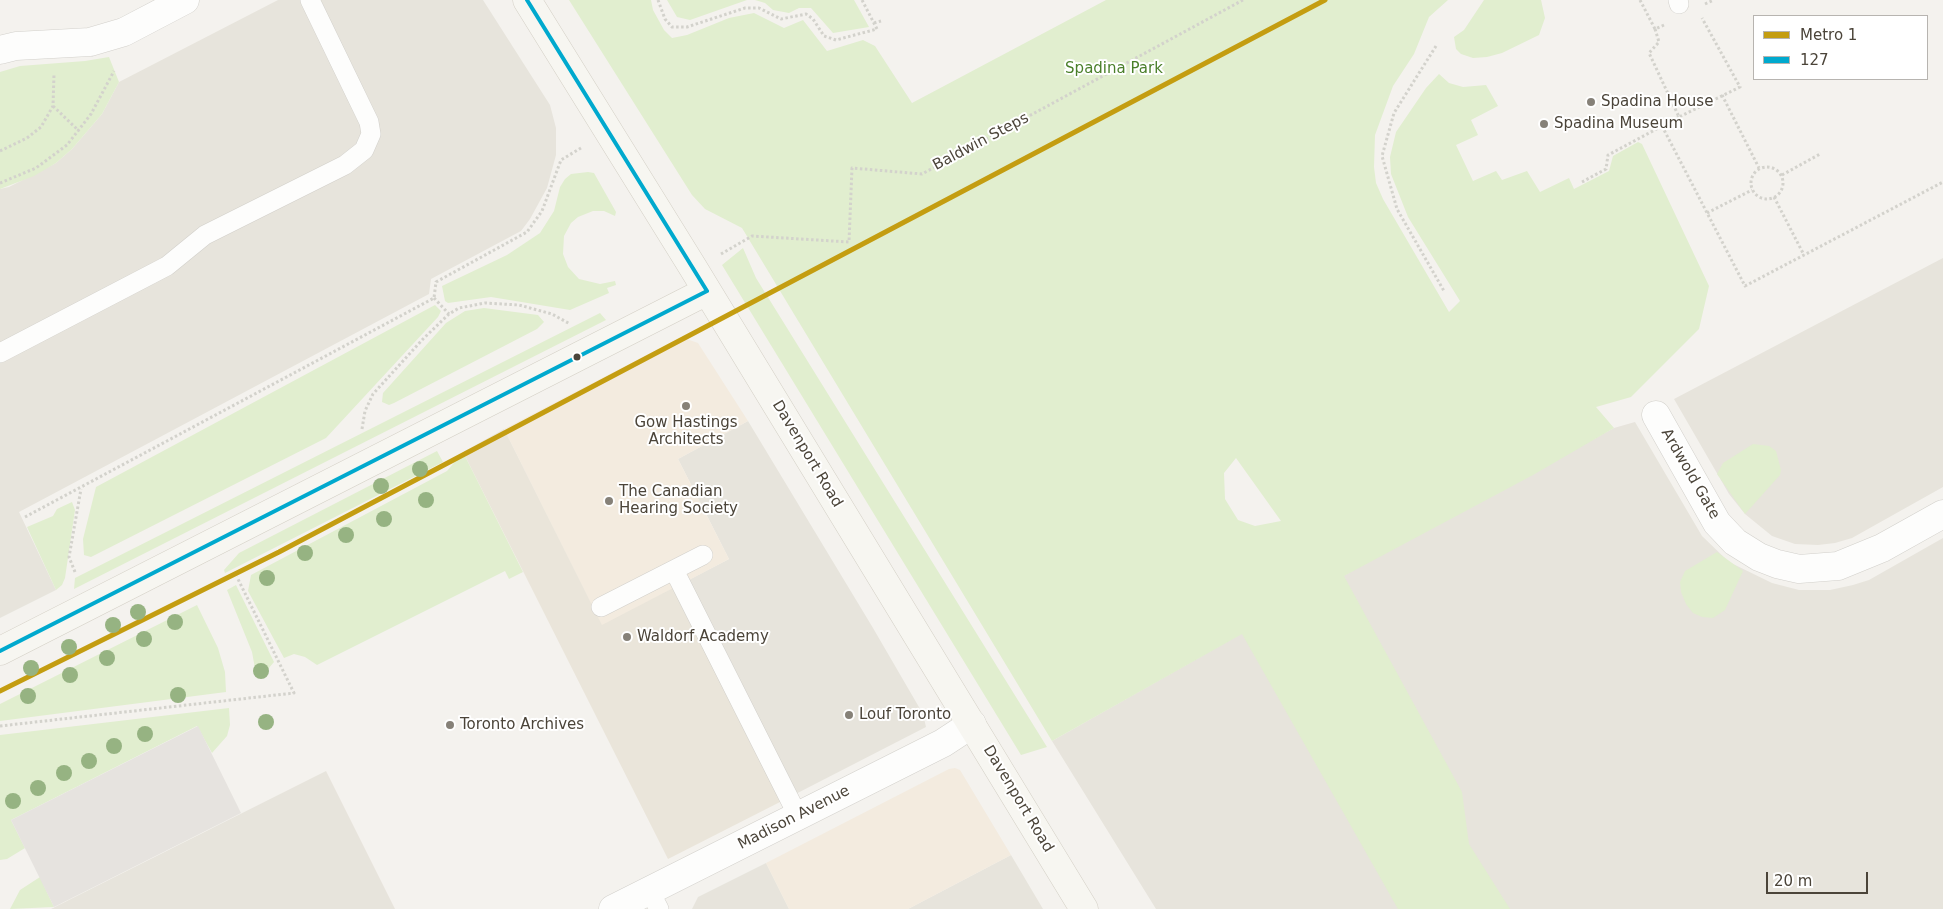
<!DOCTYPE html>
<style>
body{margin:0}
#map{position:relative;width:1943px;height:909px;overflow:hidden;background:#f4f2ee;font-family:"DejaVu Sans",sans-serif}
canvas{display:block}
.legend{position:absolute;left:1753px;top:15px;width:175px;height:65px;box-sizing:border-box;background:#fff;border:1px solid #b7b4b0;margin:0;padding:6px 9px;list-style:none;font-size:15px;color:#4b4439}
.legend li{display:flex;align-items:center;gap:10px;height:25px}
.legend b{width:25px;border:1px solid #b7b4b0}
.scale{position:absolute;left:1766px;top:872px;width:102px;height:22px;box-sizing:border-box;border:2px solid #4b4439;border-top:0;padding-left:6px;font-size:15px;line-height:18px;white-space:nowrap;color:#4b4439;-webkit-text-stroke:4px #fff;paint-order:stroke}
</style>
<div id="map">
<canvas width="1943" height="909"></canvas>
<ul class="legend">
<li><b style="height:6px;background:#c49d11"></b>Metro 1</li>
<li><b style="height:6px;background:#00a9ce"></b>127</li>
</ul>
<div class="scale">20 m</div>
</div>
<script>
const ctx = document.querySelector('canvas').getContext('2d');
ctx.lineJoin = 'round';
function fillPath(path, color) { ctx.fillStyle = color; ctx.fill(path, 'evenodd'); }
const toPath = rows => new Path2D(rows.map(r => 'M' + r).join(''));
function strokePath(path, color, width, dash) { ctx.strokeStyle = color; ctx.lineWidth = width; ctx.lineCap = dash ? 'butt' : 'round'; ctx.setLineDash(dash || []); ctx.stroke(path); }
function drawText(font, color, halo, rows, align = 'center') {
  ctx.font = font + ' "DejaVu Sans",sans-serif'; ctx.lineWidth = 4; ctx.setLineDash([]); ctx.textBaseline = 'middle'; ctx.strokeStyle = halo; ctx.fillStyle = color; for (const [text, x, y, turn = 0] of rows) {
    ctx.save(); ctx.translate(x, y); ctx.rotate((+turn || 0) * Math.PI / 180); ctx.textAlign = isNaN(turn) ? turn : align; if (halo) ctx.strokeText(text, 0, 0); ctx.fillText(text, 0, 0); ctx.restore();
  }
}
fillPath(toPath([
 [278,0,483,0,550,105,556,128,556,155,547,188,530,219,521,231,431,279,429,294,19,512,56,590,0,618,0,189,9,187,56,163,72,149,102,114,119,82],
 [1943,258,1943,487,1852,538,1835,543,1818,545,1795,544,1772,536,1745,514,1729,494,1674,399],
 [748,421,873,628,923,714,926,727,782,801,673,588,729,559,678,459],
 [1635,422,1702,536,1729,562,1772,583,1799,590,1830,590,1853,585,1869,580,1943,538,1943,909,1156,909,1052,741,1343,576,1614,428],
 [326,771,395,909,51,909],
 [1011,855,1043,909,908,909],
 [766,863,789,909,692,909,698,897]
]), '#e7e4dc');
fillPath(toPath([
 [681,337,698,343,748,421,678,459,729,559,602,626,504,429],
 [955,768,960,770,1011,855,908,909,789,909,766,863,949,769]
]), '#f3ebdf');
fillPath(toPath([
 [504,429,602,625,673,588,782,801,668,859,463,452]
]), '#eae5da');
fillPath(toPath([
 [569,0,651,0,653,10,664,30,672,38,687,35,729,18,754,13,784,28,803,20,827,51,863,40,875,46,912,103,1106,0,1448,0,1429,17,1414,54,1393,86,1375,135,1374,167,1376,183,1383,199,1449,312,1460,301,1408,217,1391,174,1390,157,1396,132,1426,88,1439,74,1449,83,1463,87,1486,85,1498,106,1471,120,1478,135,1456,145,1473,181,1496,171,1502,180,1527,171,1540,192,1569,178,1574,189,1609,171,1613,156,1638,142,1642,144,1709,286,1699,329,1631,397,1596,407,1614,428,1533,475,1344,576,1462,792,1469,844,1510,909,1398,909,1242,634,1052,741,742,228,705,209,692,195],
 [1236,458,1281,521,1255,526,1238,520,1225,499,1224,473],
 [667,0,747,0,690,20,677,17],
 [755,0,854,0,869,27,833,33,811,8,799,8,789,13,773,10,765,3],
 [1484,0,1541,0,1545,18,1539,35,1502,53,1487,57,1473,58,1461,54,1456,49,1454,37,1464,30],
 [109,57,119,82,102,114,72,149,56,163,34,176,0,189,0,72,20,66,85,61],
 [588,172,594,173,616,212,615,216,604,211,593,211,578,217,571,223,564,236,563,254,568,267,579,279,600,284,615,281,616,285,607,288,609,293,570,310,491,297,448,303,445,301,442,286,507,255,540,233,554,211,560,187,565,179,571,174],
 [743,248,756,278,1047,747,1021,755,722,265],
 [435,305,441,311,438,317,326,438,91,557,84,555,83,539,96,487],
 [484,308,538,315,544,322,537,329,394,403,389,405,382,402,383,393,446,323,465,311],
 [600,313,606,320,74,589,75,578],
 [1753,444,1769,446,1776,451,1781,470,1780,475,1745,514,1717,474,1723,463],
 [437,451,443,462,225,573,224,570,239,553],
 [463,452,523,572,509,579,505,571,317,665,305,657,294,654,284,658,248,591,251,575,447,471],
 [72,502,75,510,65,578,62,585,56,590,27,527,53,516,57,509],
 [1717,552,1743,571,1725,610,1713,618,1702,617,1693,613,1686,604,1681,592,1680,582,1685,571],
 [236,585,274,662,263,675,256,674,252,652,227,590],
 [197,605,218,648,225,672,226,692,0,721,0,704],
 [229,708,230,725,227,736,212,753,197,726,11,820,25,848,7,859,0,860,0,735],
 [40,877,54,907,10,909,20,890]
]), '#e1eecf');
fillPath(toPath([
 [198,726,241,813,54,907,11,820]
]), '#e6e3df');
const lane = toPath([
 [1678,0,1679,4],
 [0,353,167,266,205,235,345,165,364,150,371,134,369,122,310,0],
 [674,570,798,816],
 [601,607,703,555],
 [649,890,659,909]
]);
const street = toPath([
 [0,50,16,46,90,42,124,32,185,0],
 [1656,415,1717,523,1735,542,1759,557,1777,564,1799,569,1838,566,1882,548,1943,514],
 [613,909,943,743,972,724]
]);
const secondary = toPath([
 [527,0,692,266,1084,909],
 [0,651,707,291]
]);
strokePath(lane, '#d2d0cb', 20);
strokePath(street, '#d2d0cb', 29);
strokePath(secondary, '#d3cfc5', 29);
strokePath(toPath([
 [658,0,665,19,672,27,687,27,745,8,759,8,781,19,806,14,813,19,824,36,836,40,877,29,862,0],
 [1640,0,1655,29,1664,25],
 [1705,4,1714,0],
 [874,23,881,21],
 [1655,29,1659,42,1649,53,1679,117,1740,87,1702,18],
 [1436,46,1394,113,1382,156,1397,209,1444,291],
 [1722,95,1759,168],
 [53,106,79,131],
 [1662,126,1745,286,1943,182],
 [0,151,27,138,41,127,53,106,54,74],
 '1751 183a16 16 0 1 1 32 0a16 16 0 1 1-32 0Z',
 [1782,175,1820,154],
 [1582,182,1606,169,1608,155,1679,117],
 [0,183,36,168,67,145,91,114,114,71],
 [1774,197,1804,255],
 [1707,213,1752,190],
 [721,254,752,236,849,242,852,168,922,174,1243,0],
 [434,298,449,314],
 [362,429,365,411,373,394,423,339,449,314,459,308,485,303,519,305,552,314,570,324],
 [25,517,434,298,436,282,527,232,542,211,561,160,581,148],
 [75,572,69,557,81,489],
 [0,726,294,693,237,577]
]), '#d3d2cc', 3, [2.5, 2.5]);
strokePath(lane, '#fdfdfc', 19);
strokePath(street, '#fdfdfc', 28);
strokePath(secondary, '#f7f6f1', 28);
strokePath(toPath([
 [0,651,707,291,527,0]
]), '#00a9ce', 4);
strokePath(toPath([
 [0,691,279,552,1325,0]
]), '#c49d11', 5);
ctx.fillStyle = '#96b382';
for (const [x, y] of [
 [420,469],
 [381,486],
 [426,500],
 [384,519],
 [346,535],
 [305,553],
 [267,578],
 [138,612],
 [175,622],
 [113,625],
 [144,639],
 [69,647],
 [107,658],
 [31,668],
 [261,671],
 [70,675],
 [178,695],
 [28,696],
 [266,722],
 [145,734],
 [114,746],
 [89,761],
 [64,773],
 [38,788],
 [13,801]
]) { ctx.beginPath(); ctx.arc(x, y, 8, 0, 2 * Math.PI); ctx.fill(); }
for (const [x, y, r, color] of [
 [1591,102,5,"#868178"],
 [1544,124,5,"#868178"],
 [577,357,4.5,"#4b4439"],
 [686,406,5,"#868178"],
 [609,501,5,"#868178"],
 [627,637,5,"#868178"],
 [849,715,5,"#868178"],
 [450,725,5,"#868178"]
]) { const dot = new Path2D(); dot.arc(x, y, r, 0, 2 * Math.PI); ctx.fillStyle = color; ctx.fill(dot); strokePath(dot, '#fff', 2); }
drawText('15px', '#4a7f2a', '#fff', [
 ["Spadina Park",1114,69]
]);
drawText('15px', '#4b4439', '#fff', [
 ["Spadina House",1601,102],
 ["Spadina Museum",1554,124],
 ["Gow Hastings",686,423,"center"],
 ["Architects",686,440,"center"],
 ["The Canadian",619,492],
 ["Hearing Society",619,509],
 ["Waldorf Academy",637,637],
 ["Louf Toronto",859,715],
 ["Toronto Archives",460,725]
], 'left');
drawText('15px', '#4b4439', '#fff', [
 ["Baldwin Steps",981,142,-28],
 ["Davenport Road",807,454,59],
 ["Ardwold Gate",1690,474,60],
 ["Davenport Road",1018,799,59],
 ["Madison Avenue",794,818,-27]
]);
</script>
